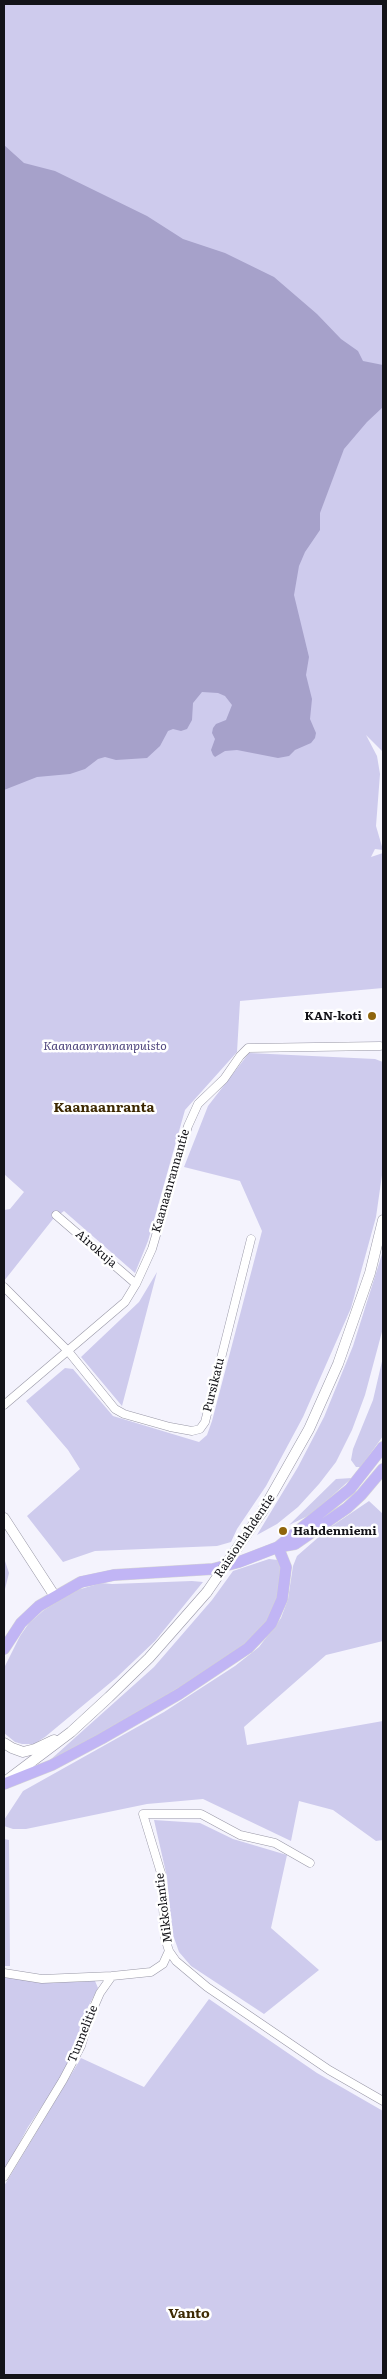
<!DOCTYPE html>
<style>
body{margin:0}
#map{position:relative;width:387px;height:2379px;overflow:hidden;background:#f4f3fd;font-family:Literata,serif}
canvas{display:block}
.frame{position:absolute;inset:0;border:5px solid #131318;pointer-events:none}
</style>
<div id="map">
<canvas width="387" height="2379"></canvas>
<div class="frame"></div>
</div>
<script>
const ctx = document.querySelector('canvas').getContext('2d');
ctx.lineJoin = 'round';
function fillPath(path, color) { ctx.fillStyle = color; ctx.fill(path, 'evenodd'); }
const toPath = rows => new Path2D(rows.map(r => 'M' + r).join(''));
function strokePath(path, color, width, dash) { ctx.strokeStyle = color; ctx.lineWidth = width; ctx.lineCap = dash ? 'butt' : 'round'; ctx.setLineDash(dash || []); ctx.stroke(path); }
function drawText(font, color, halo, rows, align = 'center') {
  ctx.font = font + ' Literata,serif'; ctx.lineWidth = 5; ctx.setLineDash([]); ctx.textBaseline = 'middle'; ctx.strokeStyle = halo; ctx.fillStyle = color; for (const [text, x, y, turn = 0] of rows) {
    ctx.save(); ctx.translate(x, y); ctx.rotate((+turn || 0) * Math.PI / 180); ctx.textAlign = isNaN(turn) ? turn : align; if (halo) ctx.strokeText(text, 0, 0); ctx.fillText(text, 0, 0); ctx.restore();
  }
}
fillPath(toPath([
 [4,4,383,4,383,376,281,534,383,386,383,752,366,735,377,756,380,774,376,826,383,850,375,849,371,857,383,853,383,988,240,1001,237,1052,185,1110,148,1241,135,1273,64,1211,53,1219,4,1281,4,1210,10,1209,24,1192,4,1174],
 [249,1053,375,1059,383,1062,383,1168,376,1217,351,1308,303,1417,266,1486,237,1529,231,1542,217,1546,95,1551,63,1562,27,1516,80,1469,68,1450,26,1401,65,1368,73,1369,113,1416,199,1442,207,1435,212,1421,262,1231,240,1181,184,1167,208,1106],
 [383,1251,383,1328,365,1395,352,1430,336,1462,319,1484,298,1507,277,1524,257,1535,298,1467,324,1417,353,1346],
 [157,1272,122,1406,81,1357,139,1302],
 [383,1357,383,1436,361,1467,356,1467,351,1460,353,1449,373,1400],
 [352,1478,312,1514,289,1525,336,1479],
 [369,1501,383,1514,383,1641,326,1655,244,1727,247,1745,383,1721,383,1840,376,1841,333,1810,299,1801,291,1841,203,1799,147,1804,26,1829,13,1829,4,1826,4,1820,23,1791,164,1712,235,1666,259,1647,281,1618,288,1599,293,1566,297,1556,329,1528],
 [4,1558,9,1573,4,1593],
 [269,1559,278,1560,281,1565,278,1598,274,1611,261,1630,227,1658,129,1718,49,1761,154,1667,212,1600,233,1571],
 [192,1581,203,1582,155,1641,116,1678,45,1737,34,1744,22,1744,15,1742,4,1733,4,1668,20,1636,29,1623,44,1610,74,1591,101,1583,112,1584],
 [154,1820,200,1823,233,1839,287,1855,271,1928,319,1970,264,2014,191,1966,179,1952,172,1932,167,1877],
 [4,1839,9,1840,10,1966,4,1966],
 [4,1975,38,1982,95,1981,98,1988,87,2009,67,2069,28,2127,4,2172],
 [209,1999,317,2073,383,2111,383,2375,4,2375,4,2186,81,2058,144,2087]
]), '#cecbed');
fillPath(toPath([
 [4,145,24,163,55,171,147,216,183,239,225,253,274,277,317,314,341,339,358,351,363,361,383,365,383,407,367,422,344,449,320,513,320,530,305,552,299,566,294,595,309,657,306,675,312,699,310,719,316,733,315,738,311,743,295,750,289,756,278,758,237,750,225,751,215,757,213,755,211,750,215,739,212,733,213,728,216,724,226,720,232,705,225,696,218,693,202,692,193,703,192,720,187,729,181,731,173,729,168,731,160,746,147,758,116,760,105,757,98,759,85,769,70,774,37,777,4,790]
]), '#a6a1ca');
const street = toPath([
 [56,1215,136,1284],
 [4,1287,68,1351,115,1409,124,1414,170,1427,192,1431,200,1429,205,1422,251,1239],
 [4,1405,125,1302,136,1284,152,1249,188,1126,198,1104,224,1079,240,1056,248,1048,380,1046],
 [310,1863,275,1843,240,1835,201,1814,143,1814,161,1873,165,1938,169,1951,176,1961,207,1987,329,2070,383,2101],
 [4,1973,42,1979,112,1976],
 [4,2177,63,2080,81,2046,90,2016,100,1993,112,1976,151,1972,163,1964,169,1951]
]);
const secondary = toPath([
 [262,1512,309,1429,338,1364,370,1273,383,1220],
 [4,1518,54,1595],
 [4,1743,12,1748,23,1752,35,1749,54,1740],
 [6,1781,71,1732,109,1697,149,1658,207,1592]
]);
const primary = toPath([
 [278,1547,350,1489,383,1447],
 [4,1649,21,1623,39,1606,81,1582,114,1575,213,1569,239,1562,278,1547,295,1544,347,1508,361,1495,383,1469],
 [4,1784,52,1765,101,1739,179,1694,248,1648,271,1624,282,1599,286,1567,278,1547]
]);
strokePath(street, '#9897a6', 9);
strokePath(secondary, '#9897a6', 11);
strokePath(primary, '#d5d5d5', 12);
strokePath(street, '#fff', 8);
strokePath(secondary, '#fff', 10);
strokePath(primary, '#c1b5f5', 11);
const secondaryBridge = toPath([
 [207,1592,262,1512]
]);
strokePath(secondaryBridge, '#9897a6', 11, []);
strokePath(secondaryBridge, '#fff', 10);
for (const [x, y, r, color] of [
 [372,1016,5,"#8f650c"],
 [283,1531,5,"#8f650c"]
]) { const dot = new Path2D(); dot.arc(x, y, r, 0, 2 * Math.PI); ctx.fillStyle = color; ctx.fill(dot); strokePath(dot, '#fff', 2); }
drawText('bold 12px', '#131318', '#fff', [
 ["KAN-koti",362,1016],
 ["Hahdenniemi",293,1531,"left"]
], 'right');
drawText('italic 12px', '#52487f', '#fff', [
 ["Kaanaanrannanpuisto",105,1046]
]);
drawText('12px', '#131318', '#fff', [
 ["Kaanaanrannantie",171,1181,-74],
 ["Airokuja",96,1249,41],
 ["Pursikatu",214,1385,-76],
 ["Raisionlahdentie",245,1536,-56],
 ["Mikkolantie",164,1908,-97],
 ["Tunnelitie",83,2034,-68]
]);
drawText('bold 14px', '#3d2902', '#fff', [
 ["Kaanaanranta",104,1108],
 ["Vanto",189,2314]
]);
</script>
